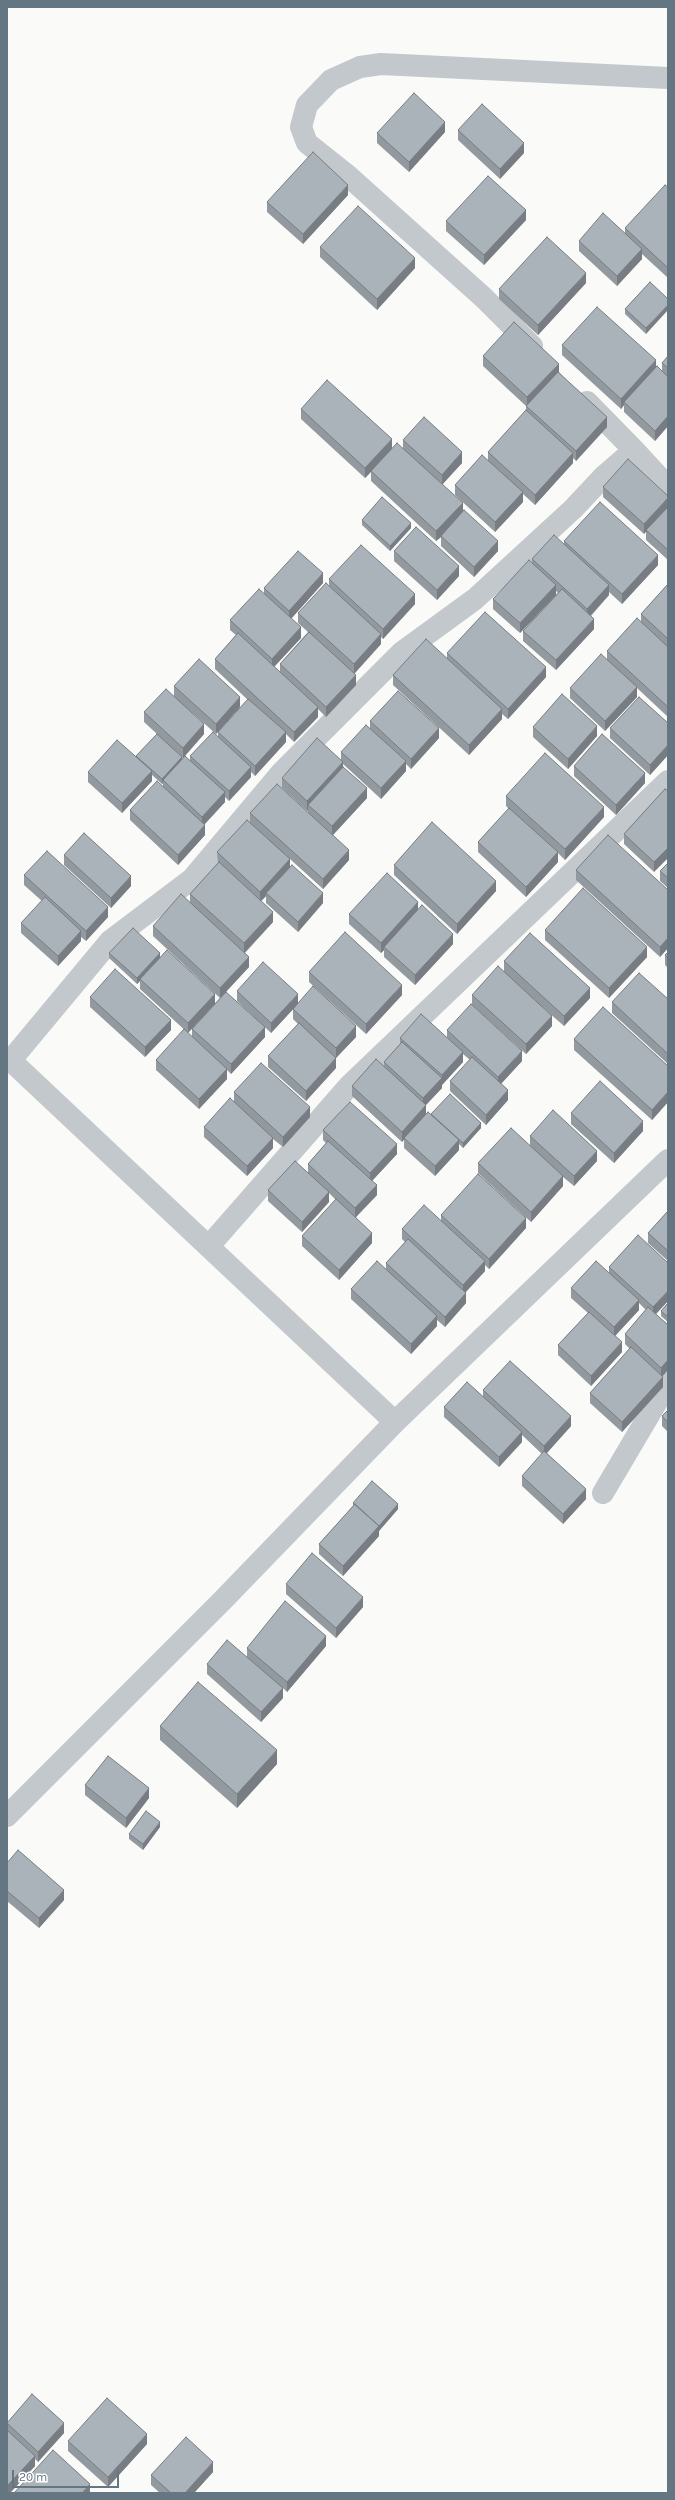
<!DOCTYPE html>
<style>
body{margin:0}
#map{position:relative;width:675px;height:2500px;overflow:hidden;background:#fafaf8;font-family:Karla,sans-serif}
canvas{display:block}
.frame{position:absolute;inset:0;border:8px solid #657683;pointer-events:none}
.scale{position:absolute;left:12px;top:2470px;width:107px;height:18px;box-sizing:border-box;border:2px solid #657683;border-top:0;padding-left:5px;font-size:12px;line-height:14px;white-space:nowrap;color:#657683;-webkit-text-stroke:3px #fff;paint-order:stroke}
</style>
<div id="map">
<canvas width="675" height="2500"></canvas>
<div class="frame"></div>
<div class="scale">20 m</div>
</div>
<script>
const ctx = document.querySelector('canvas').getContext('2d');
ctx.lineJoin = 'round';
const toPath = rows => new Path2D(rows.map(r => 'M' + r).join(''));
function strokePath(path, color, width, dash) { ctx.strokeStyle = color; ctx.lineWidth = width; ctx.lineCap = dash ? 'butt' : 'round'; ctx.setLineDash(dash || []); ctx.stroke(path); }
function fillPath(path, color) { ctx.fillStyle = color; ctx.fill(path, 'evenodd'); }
strokePath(toPath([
 [532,346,484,298,346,174,307,143,301,127,307,105,331,80,360,67,381,64,668,78],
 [587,402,634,450],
 [7,1057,395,1422],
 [11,1060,110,941,192,879,281,773,401,653,475,599,573,509,604,476,634,450,668,487],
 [209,1246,349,1086,668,781],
 [603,1493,668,1383],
 [7,1816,221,1602,395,1422,668,1160]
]), '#c3c8cc', 22);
fillPath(toPath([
 [458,130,524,153,500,179,458,140],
 [445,132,409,172,377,143,377,133],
 [668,187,668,278,642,254,642,259,617,286,579,251,579,241,625,233,625,228],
 [348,195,303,244,267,212,267,202],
 [526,220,484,265,446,231,446,221],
 [320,247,415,268,377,310,320,257],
 [650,282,646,334,625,314,625,309],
 [586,283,538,335,499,299,499,289],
 [562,345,656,367,662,371,662,363,668,356,668,426,655,441,624,412,624,405,621,409,562,355],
 [483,356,559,372,607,427,576,461,573,458,573,463,535,505,523,494,523,502,495,532,455,495,455,485,488,460,488,452,526,411,526,406,483,366],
 [301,409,392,448,403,449,403,440,462,463,442,484,463,512,498,551,474,577,441,546,441,537,436,541,371,481,371,472,365,478,301,419],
 [603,487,668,496,668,560,646,540,646,531,644,534,603,497],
 [362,520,411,528,390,551,362,525],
 [564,541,658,565,622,604,609,592,609,595,591,616,594,629,556,670,523,641,523,631,558,593,556,591,556,595,520,633,493,609,493,599,532,563,532,559,564,544],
 [394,551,459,576,437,600,394,561],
 [329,579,415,604,383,639,381,637,381,644,354,674,356,685,326,717,318,709,318,717,294,742,286,734,286,742,255,776,251,772,251,777,229,801,225,797,225,802,204,825,205,835,178,865,130,820,130,810,163,786,163,783,162,784,152,775,152,781,122,813,88,782,88,772,136,757,136,756,157,734,144,722,144,712,174,696,174,686,240,707,216,734,188,709,204,734,185,756,190,761,190,756,218,737,218,732,248,700,215,669,215,659,236,635,230,630,230,620,264,594,264,588,323,583,291,619,301,638,274,667,280,672,280,664,308,632,298,623,298,613,329,587],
 [168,745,183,758,182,759],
 [668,584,668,717,637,688,637,697,605,731,570,698,570,688,607,660,607,651,641,622,641,614],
 [447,653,546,677,508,719,502,714,502,719,469,755,393,685,393,675,447,659],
 [370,721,439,738,411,769,406,764,406,771,381,799,343,764,343,767,367,798,333,835,349,860,323,889,290,859,290,866,323,903,298,932,266,903,266,896,261,901,273,922,245,953,249,967,226,992,265,1037,231,1074,227,1070,227,1079,199,1109,156,1070,156,1060,192,1037,192,1029,220,998,153,936,153,926,190,902,190,894,218,863,217,852,250,822,250,813,308,813,308,810,307,811,282,788,282,778,341,760,341,752,370,728],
 [668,723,668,755,650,775,610,738,610,728],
 [533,727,597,736,568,769,533,737],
 [574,766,645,783,616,815,574,776],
 [665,789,654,872,624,844,624,834],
 [506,796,604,817,565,860,558,853,558,862,526,897,478,852,478,842,509,809,506,806],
 [64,855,131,886,111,908,64,865],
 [668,863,668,888,660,881,660,871],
 [394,865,496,891,457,934,394,875],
 [576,870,668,890,668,948,660,957,576,880],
 [24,875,108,917,86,941,81,937,81,941,58,966,21,933,21,923,42,901,24,885],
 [418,909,453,944,415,985,384,957,384,950,381,953,349,924,349,914],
 [545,930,647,957,609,998,545,940],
 [668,952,668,968,665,965,665,955],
 [109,953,160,957,215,994,188,1033,140,989,140,981,137,984,109,958],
 [504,961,590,998,564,1026,532,998,552,1026,526,1054,472,1005,472,995,504,971],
 [309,972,402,995,366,1034,309,982],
 [237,991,298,1003,356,1037,336,1058,336,1068,306,1101,268,1067,268,1056,298,1024,293,1019,293,1009,271,1033,237,1001],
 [90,997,171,1030,145,1057,90,1007],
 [668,999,668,1064,612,1013,612,1002],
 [447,1030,522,1061,501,1084,508,1100,486,1125,450,1091,450,1081,470,1060,463,1054,463,1062,442,1085,442,1088,426,1105,426,1114,431,1115,431,1114,481,1128,463,1148,459,1144,459,1150,435,1176,404,1148,404,1139,402,1142,352,1096,352,1086,384,1067,384,1062,400,1044,400,1038,447,1038],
 [574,1039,668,1066,668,1102,652,1120,574,1050],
 [234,1092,310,1117,283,1147,273,1139,273,1148,247,1176,204,1137,204,1127,234,1101],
 [571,1113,643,1131,614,1163,571,1124],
 [323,1130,397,1154,372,1181,377,1195,356,1217,372,1243,339,1280,302,1246,302,1236,336,1200,329,1193,329,1202,302,1232,268,1201,268,1190,308,1173,308,1164,326,1143,323,1140],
 [530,1136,597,1161,574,1186,563,1177,563,1186,531,1222,478,1173,478,1163,530,1146],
 [668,1211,668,1261,648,1243,648,1233],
 [441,1215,526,1228,489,1269,485,1265,485,1271,466,1292,466,1303,445,1327,437,1320,437,1326,411,1354,351,1299,351,1289,386,1269,386,1263,405,1242,402,1239,402,1229,441,1221],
 [609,1267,668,1301,656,1314,668,1325,668,1370,662,1376,663,1387,622,1432,590,1403,590,1393,630,1349,625,1344,625,1334,646,1310,639,1303,639,1310,615,1336,622,1352,591,1386,558,1355,558,1345,588,1313,571,1298,571,1288,609,1274],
 [668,1303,668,1322,661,1316,661,1311],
 [483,1390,571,1426,547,1453,586,1499,563,1524,522,1486,522,1476,542,1454,522,1435,522,1442,499,1467,444,1417,444,1407,483,1398],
 [668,1410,668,1432,662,1426,662,1416],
 [353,1503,398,1509,379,1531,379,1536,343,1576,319,1554,319,1544,353,1506],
 [286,1584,363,1607,336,1638,286,1594],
 [326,1646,287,1692,282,1687,283,1698,261,1722,207,1674,207,1664,247,1657,247,1648],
 [160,1726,277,1764,237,1808,160,1740],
 [85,1785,149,1798,126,1828,85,1795],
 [160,1827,143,1850,129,1839,129,1834],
 [7,1863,64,1900,39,1928,7,1901],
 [7,2422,64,2433,38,2462,35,2459,35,2466,10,2493,7,2493],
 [68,2441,147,2444,108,2487,68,2451],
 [213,2472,194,2493,160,2493,151,2485,151,2475]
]), '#929a9f');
fillPath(toPath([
 [445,122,445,132,409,172,409,162],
 [524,143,524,153,500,179,500,169],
 [348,185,348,195,303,244,303,234],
 [526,210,526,220,484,265,484,255],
 [642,249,642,259,617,286,617,276],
 [415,258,415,268,377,310,377,299],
 [586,273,586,283,538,335,538,325],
 [668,305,668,310,646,334,646,328],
 [656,360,656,370,624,402,624,405,621,409,621,399],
 [559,364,559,374,527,407,527,397],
 [668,416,668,426,655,441,655,431],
 [607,417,607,427,576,461,576,451],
 [392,439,392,449,365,478,365,468],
 [462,452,462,463,442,485,442,475],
 [573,453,573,463,535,505,535,495],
 [523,492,523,502,495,532,495,522],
 [668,498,668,508,644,534,644,524],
 [463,503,463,513,441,536,441,537,436,541,436,531],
 [411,523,411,528,390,551,390,546],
 [498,541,498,551,474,577,474,567],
 [658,555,658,565,622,604,622,594],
 [459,566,459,576,437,600,437,590],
 [323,573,323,583,289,621,289,611],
 [556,585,556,595,520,633,520,623],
 [609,585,609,595,587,619,587,609],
 [415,594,415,604,383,639,383,629],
 [594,619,594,629,556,670,556,660],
 [301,627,301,638,272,669,272,659],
 [381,634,381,644,354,674,354,664],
 [546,667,546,677,508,719,508,709],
 [356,675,356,685,326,717,326,707],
 [637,687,637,697,605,731,605,721],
 [240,697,240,707,216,734,216,724],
 [318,707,318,717,294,742,294,732],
 [502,709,502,719,469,755,469,745],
 [204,724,204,734,183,758,183,748],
 [597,726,597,736,568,769,568,759],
 [439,728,439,738,411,769,411,759],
 [286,732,286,742,255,776,255,766],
 [668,745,668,755,650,775,650,765],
 [182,757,182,762,163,780,163,783,162,784,162,779],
 [406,761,406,771,381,799,381,788],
 [343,762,343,772,308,805,308,810,307,811,307,801],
 [251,767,251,777,229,801,229,791],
 [152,771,152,781,122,813,122,803],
 [645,773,645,783,616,815,616,805],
 [367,788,367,798,332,836,332,826],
 [225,792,225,802,202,827,202,817],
 [604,807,604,817,565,860,565,849],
 [205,825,205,835,178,865,178,855],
 [668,848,668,858,654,872,654,862],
 [349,850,349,860,323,889,323,879],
 [558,852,558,862,526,897,526,887],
 [290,859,290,869,266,893,266,896,260,902,260,892],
 [131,876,131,886,111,908,111,898],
 [496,881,496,891,457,934,457,924],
 [323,893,323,903,298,932,298,922],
 [418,902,418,912,384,947,384,950,381,953,381,943],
 [108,907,108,917,86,941,86,931],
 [273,912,273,922,244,953,244,943],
 [81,931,81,941,58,966,58,956],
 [453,934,453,944,415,985,415,975],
 [668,938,668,948,660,957,660,947],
 [647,947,647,957,609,998,609,988],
 [160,953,160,958,140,979,140,981,137,984,137,978],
 [249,957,249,967,220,998,220,988],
 [402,985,402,995,366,1034,366,1024],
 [590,988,590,998,564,1026,564,1016],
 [215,994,215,1004,188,1033,188,1023],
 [298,994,298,1004,271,1033,271,1023],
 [552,1016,552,1026,526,1054,526,1044],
 [171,1020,171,1030,145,1057,145,1047],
 [356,1026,356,1037,336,1058,336,1048],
 [265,1027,265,1037,231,1074,231,1064],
 [522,1051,522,1061,498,1087,498,1077],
 [463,1052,463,1062,442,1085,442,1088,423,1108,423,1098,442,1078,442,1075],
 [336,1058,336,1068,306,1101,306,1091],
 [227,1069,227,1079,199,1109,199,1099],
 [508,1090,508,1100,486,1125,486,1115],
 [668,1092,668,1102,652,1120,652,1110],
 [426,1105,426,1115,402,1142,402,1132],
 [310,1107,310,1117,283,1147,283,1137],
 [643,1121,643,1131,614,1163,614,1153],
 [481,1123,481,1128,463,1148,463,1143],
 [273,1138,273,1148,247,1176,247,1166],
 [459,1140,459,1150,435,1176,435,1166],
 [397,1144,397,1154,370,1183,370,1173],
 [597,1151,597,1161,574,1186,574,1176],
 [563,1176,563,1186,531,1222,531,1212],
 [377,1185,377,1195,355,1218,355,1208],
 [329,1192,329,1202,302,1232,302,1222],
 [526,1218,526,1228,489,1269,489,1259],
 [372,1233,372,1243,339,1280,339,1270],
 [485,1261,485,1271,463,1295,463,1285],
 [668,1291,668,1301,653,1317,653,1307],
 [466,1293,466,1303,445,1327,445,1317],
 [639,1300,639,1310,614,1337,614,1327],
 [437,1316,437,1326,411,1354,411,1344],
 [622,1342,622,1352,591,1386,591,1376],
 [668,1360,668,1370,661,1378,661,1368],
 [663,1377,663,1387,622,1432,622,1422],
 [571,1416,571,1426,544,1456,544,1446],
 [522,1432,522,1442,499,1467,499,1457],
 [586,1489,586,1499,563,1524,563,1514],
 [398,1504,398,1509,379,1531,379,1526],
 [379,1526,379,1536,343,1576,343,1566],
 [363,1597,363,1607,336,1638,336,1628],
 [326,1636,326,1646,287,1692,287,1682],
 [283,1688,283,1698,261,1722,261,1712],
 [277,1750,277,1764,237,1808,237,1794],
 [149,1788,149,1798,126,1828,126,1818],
 [160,1822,160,1827,143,1850,143,1844],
 [64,1890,64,1900,39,1928,39,1918],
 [64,2423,64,2433,38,2462,38,2452],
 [147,2434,147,2444,108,2487,108,2477],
 [35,2456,35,2466,10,2493,7,2493,7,2486],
 [213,2462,213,2472,194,2493,185,2493],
 [90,2484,90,2493,82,2493]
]), '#777d82');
const building = toPath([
 [414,93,445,122,409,162,377,133,414,93],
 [482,104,524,143,500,169,458,130,482,104],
 [313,152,348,185,303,234,267,202,313,152],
 [488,176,526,210,484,255,446,221,488,176],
 [665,185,668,187,668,268,625,228,665,185],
 [358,206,415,258,377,299,320,247,358,206],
 [603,213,642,249,617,276,579,241,603,213],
 [547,237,586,273,538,325,499,289,547,237],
 [650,282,668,299,668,305,646,328,625,309,650,282],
 [597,307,656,360,621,399,562,345,597,307],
 [514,322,559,364,527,397,483,356,514,322],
 [668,356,668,368,662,363,668,356],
 [657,366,668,377,668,416,655,431,624,402,657,366],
 [558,372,607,417,576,451,526,406,558,372],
 [327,380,392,439,365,468,301,409,327,380],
 [526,410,573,453,535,495,488,452,526,410],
 [424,417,462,452,442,475,403,440,424,417],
 [397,443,463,503,436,531,371,471,397,443],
 [482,455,523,492,495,522,455,485,482,455],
 [628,459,668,496,668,498,644,524,603,487,628,459],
 [382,497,411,523,390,546,362,520,382,497],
 [600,502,658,555,622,594,564,541,600,502],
 [668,507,668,550,646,530,668,507],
 [464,510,498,541,474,567,441,536,464,510],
 [416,527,459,566,437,590,394,551,416,527],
 [554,535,609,585,587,609,532,559,554,535],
 [361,545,415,594,383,629,329,579,361,545],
 [298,551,323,573,289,611,264,588,298,551],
 [529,560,556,585,520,623,493,599,529,560],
 [326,583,381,634,354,664,298,613,326,583],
 [668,584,668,639,641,614,668,584],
 [259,589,301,627,272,659,230,620,259,589],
 [562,589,594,619,556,660,523,631,562,589],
 [485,612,546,667,508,709,447,653,485,612],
 [637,618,668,647,668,707,607,651,637,618],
 [309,632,356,675,326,707,280,664,309,632],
 [238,633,318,707,294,732,215,659,238,633],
 [426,639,502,709,469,745,393,675,426,639],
 [601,654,637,687,605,721,570,688,601,654],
 [199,659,240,697,216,724,174,686,199,659],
 [166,689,204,724,183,748,144,712,166,689],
 [398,691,439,728,411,759,370,721,398,691],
 [562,694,597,726,568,759,533,727,562,694],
 [639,697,668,723,668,745,650,765,610,728,639,697],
 [248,699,286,732,255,766,218,732,248,699],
 [366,725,406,761,381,788,341,752,366,725],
 [213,732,251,767,229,791,190,756,213,732],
 [157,734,182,757,162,779,136,756,157,734],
 [602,734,645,773,616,805,574,766,602,734],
 [317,738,343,762,307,801,282,778,317,738],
 [117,740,152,771,122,803,88,772,117,740],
 [545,753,604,807,565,849,506,796,545,753],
 [185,756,225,792,202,817,163,780,185,756],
 [343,767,367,788,332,826,308,805,343,767],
 [157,781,205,825,178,855,130,810,157,781],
 [277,784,349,850,323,879,250,813,277,784],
 [665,789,668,791,668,848,654,862,624,834,665,789],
 [509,808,558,852,526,887,478,842,509,808],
 [247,820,290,859,260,892,217,852,247,820],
 [432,822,496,881,457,924,394,865,432,822],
 [84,833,131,876,111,898,64,855,84,833],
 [608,835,668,890,668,938,660,947,576,870,608,835],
 [47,851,108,907,86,931,24,875,47,851],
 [219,862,273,912,244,943,190,894,219,862],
 [668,863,668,878,660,871,668,863],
 [292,865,323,893,298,922,266,893,292,865],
 [387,873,418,902,381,943,349,914,387,873],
 [583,888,647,947,609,988,545,930,583,888],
 [181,894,249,957,220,988,153,926,181,894],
 [45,897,81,931,58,956,21,923,45,897],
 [422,905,453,934,415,975,384,947,422,905],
 [133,928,160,953,137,978,109,953,133,928],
 [345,932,402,985,366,1024,309,972,345,932],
 [530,933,590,988,564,1016,504,961,530,933],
 [167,950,215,994,188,1023,140,979,167,950],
 [668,952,668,958,665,955,668,952],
 [263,962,298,994,271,1023,237,991,263,962],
 [498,966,552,1016,526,1044,472,995,498,966],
 [115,969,171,1020,145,1047,90,997,115,969],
 [639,973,668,999,668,1054,612,1002,639,973],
 [313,986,356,1026,336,1048,293,1009,313,986],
 [226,992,265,1027,231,1064,192,1029,226,992],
 [471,1004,522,1051,498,1077,447,1030,471,1004],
 [603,1007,668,1066,668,1092,652,1110,574,1039,603,1007],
 [421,1014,463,1052,442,1075,400,1038,421,1014],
 [299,1023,336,1058,306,1091,268,1056,299,1023],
 [184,1029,227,1069,199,1099,156,1060,184,1029],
 [402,1042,442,1078,423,1098,384,1062,402,1042],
 [472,1057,508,1090,486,1115,450,1081,472,1057],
 [376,1059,426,1105,402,1132,352,1086,376,1059],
 [261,1063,310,1107,283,1137,234,1092,261,1063],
 [600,1081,643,1121,614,1153,571,1113,600,1081],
 [450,1094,481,1123,463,1143,431,1114,450,1094],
 [230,1098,273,1138,247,1166,204,1127,230,1098],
 [350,1102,397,1144,370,1173,323,1130,350,1102],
 [553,1110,597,1151,574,1176,530,1136,553,1110],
 [428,1112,459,1140,435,1166,404,1138,428,1112],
 [511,1128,563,1176,531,1212,478,1163,511,1128],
 [328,1141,377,1185,355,1208,308,1164,328,1141],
 [295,1161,329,1192,302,1222,268,1190,295,1161],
 [478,1174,526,1218,489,1259,441,1215,478,1174],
 [336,1199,372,1233,339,1270,302,1236,336,1199],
 [424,1205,485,1261,463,1285,402,1229,424,1205],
 [668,1211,668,1251,648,1233,668,1211],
 [638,1235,668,1263,668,1291,653,1307,609,1267,638,1235],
 [408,1239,466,1293,445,1317,386,1263,408,1239],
 [377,1261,437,1316,411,1344,351,1289,377,1261],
 [596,1261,639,1300,614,1327,571,1288,596,1261],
 [668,1303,668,1317,661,1311,668,1303],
 [648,1307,668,1325,668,1360,661,1368,625,1334,648,1307],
 [589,1312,622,1342,591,1376,558,1345,589,1312],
 [631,1347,663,1377,622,1422,590,1393,631,1347],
 [510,1361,571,1416,544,1446,483,1390,510,1361],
 [467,1382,522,1432,499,1457,444,1407,467,1382],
 [668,1410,668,1422,662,1416,668,1410],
 [544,1451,586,1489,563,1514,522,1476,544,1451],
 [372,1481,398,1504,379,1526,353,1503,372,1481],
 [355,1504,379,1526,343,1566,319,1544,355,1504],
 [312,1553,363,1597,336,1628,286,1584,312,1553],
 [285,1601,326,1636,287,1682,247,1648,285,1601],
 [227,1640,283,1688,261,1712,207,1664,227,1640],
 [198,1682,277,1750,237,1794,160,1726,198,1682],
 [108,1756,149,1788,126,1818,85,1785,108,1756],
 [146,1811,160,1822,143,1844,129,1834,146,1811],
 [18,1850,64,1890,39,1918,7,1891,7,1863,18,1850],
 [32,2394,64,2423,38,2452,7,2423,32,2394],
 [107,2398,147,2434,108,2477,68,2441,107,2398],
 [7,2430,35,2456,7,2486,7,2430],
 [186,2437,213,2462,185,2493,171,2493,151,2475,186,2437],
 [53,2450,90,2484,82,2493,14,2493,53,2450]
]);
fillPath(building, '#aab3b9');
strokePath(building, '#777d82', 1);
</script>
